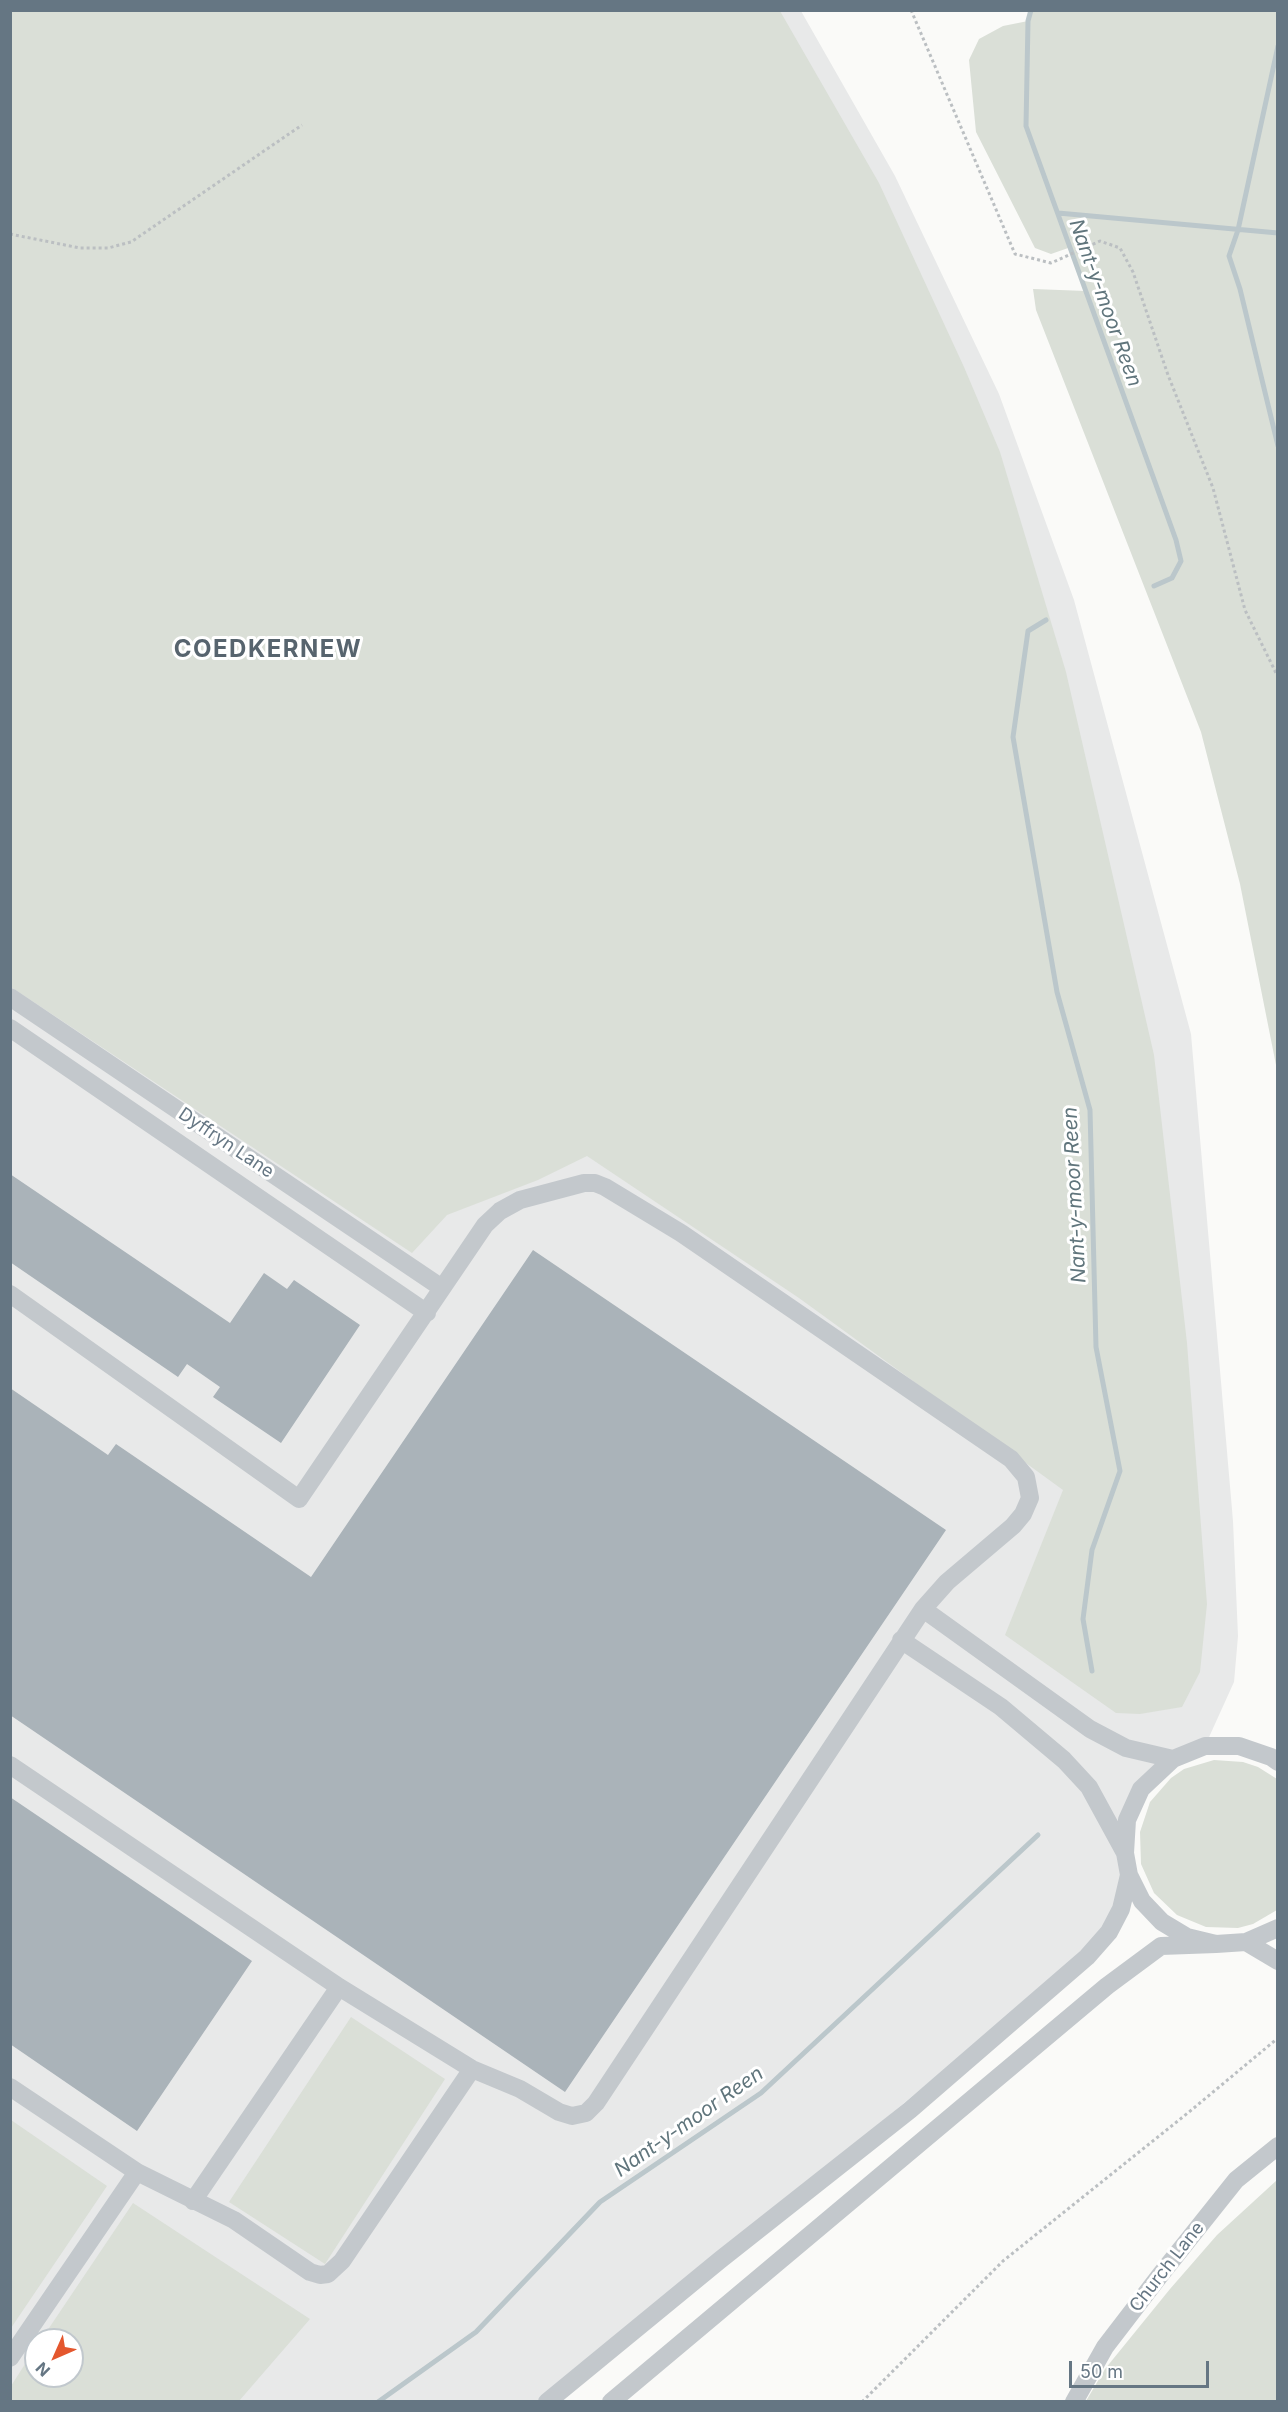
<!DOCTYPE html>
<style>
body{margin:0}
#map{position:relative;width:1288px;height:2412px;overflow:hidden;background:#fafaf8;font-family:Inter,sans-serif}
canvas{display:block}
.frame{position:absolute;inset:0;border:12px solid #657683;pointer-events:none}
.north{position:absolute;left:24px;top:2328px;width:60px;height:60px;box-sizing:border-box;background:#fff;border:2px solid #c1c8cd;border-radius:50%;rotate:225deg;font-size:16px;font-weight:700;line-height:24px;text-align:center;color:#657683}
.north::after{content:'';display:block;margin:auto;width:21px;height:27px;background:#e4572e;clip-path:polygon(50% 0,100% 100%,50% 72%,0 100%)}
.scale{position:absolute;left:1069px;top:2361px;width:140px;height:27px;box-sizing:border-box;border:3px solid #657683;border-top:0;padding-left:8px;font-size:18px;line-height:21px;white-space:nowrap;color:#657683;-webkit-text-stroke:4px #fff;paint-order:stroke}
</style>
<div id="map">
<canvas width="1288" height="2412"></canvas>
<div class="frame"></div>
<div class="north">N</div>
<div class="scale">50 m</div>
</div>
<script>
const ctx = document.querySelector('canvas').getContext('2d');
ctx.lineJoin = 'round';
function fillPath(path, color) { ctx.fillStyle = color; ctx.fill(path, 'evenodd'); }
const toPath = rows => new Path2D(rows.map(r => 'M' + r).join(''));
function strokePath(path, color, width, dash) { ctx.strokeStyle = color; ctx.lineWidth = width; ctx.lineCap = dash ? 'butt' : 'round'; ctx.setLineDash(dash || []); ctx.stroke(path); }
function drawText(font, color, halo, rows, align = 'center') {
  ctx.font = font + ' Inter,sans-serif'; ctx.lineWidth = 6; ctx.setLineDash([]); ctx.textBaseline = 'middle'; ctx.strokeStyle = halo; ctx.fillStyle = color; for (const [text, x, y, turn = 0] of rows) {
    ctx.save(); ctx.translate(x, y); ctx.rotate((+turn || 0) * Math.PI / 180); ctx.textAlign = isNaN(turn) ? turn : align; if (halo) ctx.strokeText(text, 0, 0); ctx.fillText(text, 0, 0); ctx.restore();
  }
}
fillPath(toPath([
 [11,11,801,11,895,176,999,394,1074,600,1191,1034,1233,1521,1238,1636,1234,1682,1205,1746,1141,1789,1125,1853,1109,1932,547,2401,11,2402],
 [36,2340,72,2340,72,2376,36,2376]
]), '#e8e9e9');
fillPath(toPath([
 [10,11,780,11,879,183,964,367,1000,452,1066,672,1154,1055,1187,1343,1207,1604,1200,1672,1182,1707,1140,1714,1116,1713,1005,1635,1063,1490,799,1298,587,1156,538,1180,447,1215,412,1253,11,987],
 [1031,11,1277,11,1277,1070,1240,884,1201,732,1036,310,1033,289,1086,291,1071,247,1051,254,1035,248,976,132,969,60,979,39,1003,26,1028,21],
 [1214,1760,1243,1762,1258,1767,1277,1779,1277,1910,1253,1924,1238,1928,1206,1927,1177,1915,1154,1893,1141,1864,1140,1832,1150,1802,1171,1778,1184,1769],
 [351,2017,445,2079,325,2264,229,2202],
 [11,2120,107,2186,11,2328],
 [1277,2180,1277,2401,1086,2401,1105,2369,1170,2289,1217,2235],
 [133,2203,310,2319,239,2401,11,2401,11,2386,36,2347,36,2376,72,2376,72,2340,41,2340]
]), '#dadfd7');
strokePath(toPath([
 [1031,10,1028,21,1026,126,1176,540,1181,561,1172,578,1154,586],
 [1278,46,1238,230,1229,256,1240,289,1278,446],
 [1058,213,1278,233],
 [1046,620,1028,631,1013,737,1057,992,1090,1110,1096,1347,1120,1471,1092,1550,1083,1619,1092,1671],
 [378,2402,476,2332,600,2202,761,2093,1038,1835]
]), '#bbc7cb', 5);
fillPath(toPath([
 [10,1174,230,1323,264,1273,287,1289,294,1280,360,1325,281,1443,213,1397,220,1387,187,1364,178,1377,10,1262],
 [533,1250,946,1530,565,2092,10,1715,10,1388,108,1455,116,1444,311,1577],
 [10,1797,252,1961,137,2131,10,2044]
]), '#aab3b9');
strokePath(toPath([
 [911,10,1015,254,1051,263,1100,241,1120,248,1133,272,1168,375,1213,488,1245,610,1278,677],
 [10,234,80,248,108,248,131,242,302,125],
 [862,2402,1003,2261,1189,2112,1278,2038]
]), '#bbbfc2', 3, [3, 3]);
strokePath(toPath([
 [10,997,442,1288],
 [10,1028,427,1313],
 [10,1294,299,1499,485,1225,500,1211,520,1200,584,1183,595,1183,605,1187,681,1233,1011,1459,1026,1477,1030,1498,1023,1514,1013,1526,947,1582,923,1609,596,2103,586,2113,572,2116,559,2112,520,2089,472,2069,339,1987,10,1765],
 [923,1609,1090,1729,1126,1748,1173,1759],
 [901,1640,1001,1707,1064,1760,1089,1787,1125,1853],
 [1278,1762,1271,1757,1239,1746,1205,1746,1173,1759,1141,1789,1127,1820,1125,1853,1129,1875,1142,1901,1162,1922,1187,1937,1216,1944,1246,1942,1278,1928],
 [1246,1942,1278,1961],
 [10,2087,137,2172,234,2220,310,2272,320,2275,328,2274,342,2261,472,2069],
 [193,2201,339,1987],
 [10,2358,137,2172],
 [547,2402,720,2260,910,2110,1087,1957,1109,1932,1121,1909,1129,1875],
 [611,2402,1107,1986,1161,1946,1216,1944],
 [1074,2402,1105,2347,1161,2274,1236,2180,1278,2146]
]), '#c3c8cc', 18);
drawText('18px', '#657683', '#fff', [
 ["Dyffryn Lane",226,1143,34],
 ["Church Lane",1167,2267,-52]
]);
drawText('italic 20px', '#60757c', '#fff', [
 ["Nant-y-moor Reen",1105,303,70],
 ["Nant-y-moor Reen",1075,1195,-93],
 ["Nant-y-moor Reen",689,2122,-35]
]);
ctx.letterSpacing = '1.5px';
drawText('bold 24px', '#57646e', '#fff', [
 ["COEDKERNEW",268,650]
]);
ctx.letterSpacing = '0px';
</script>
